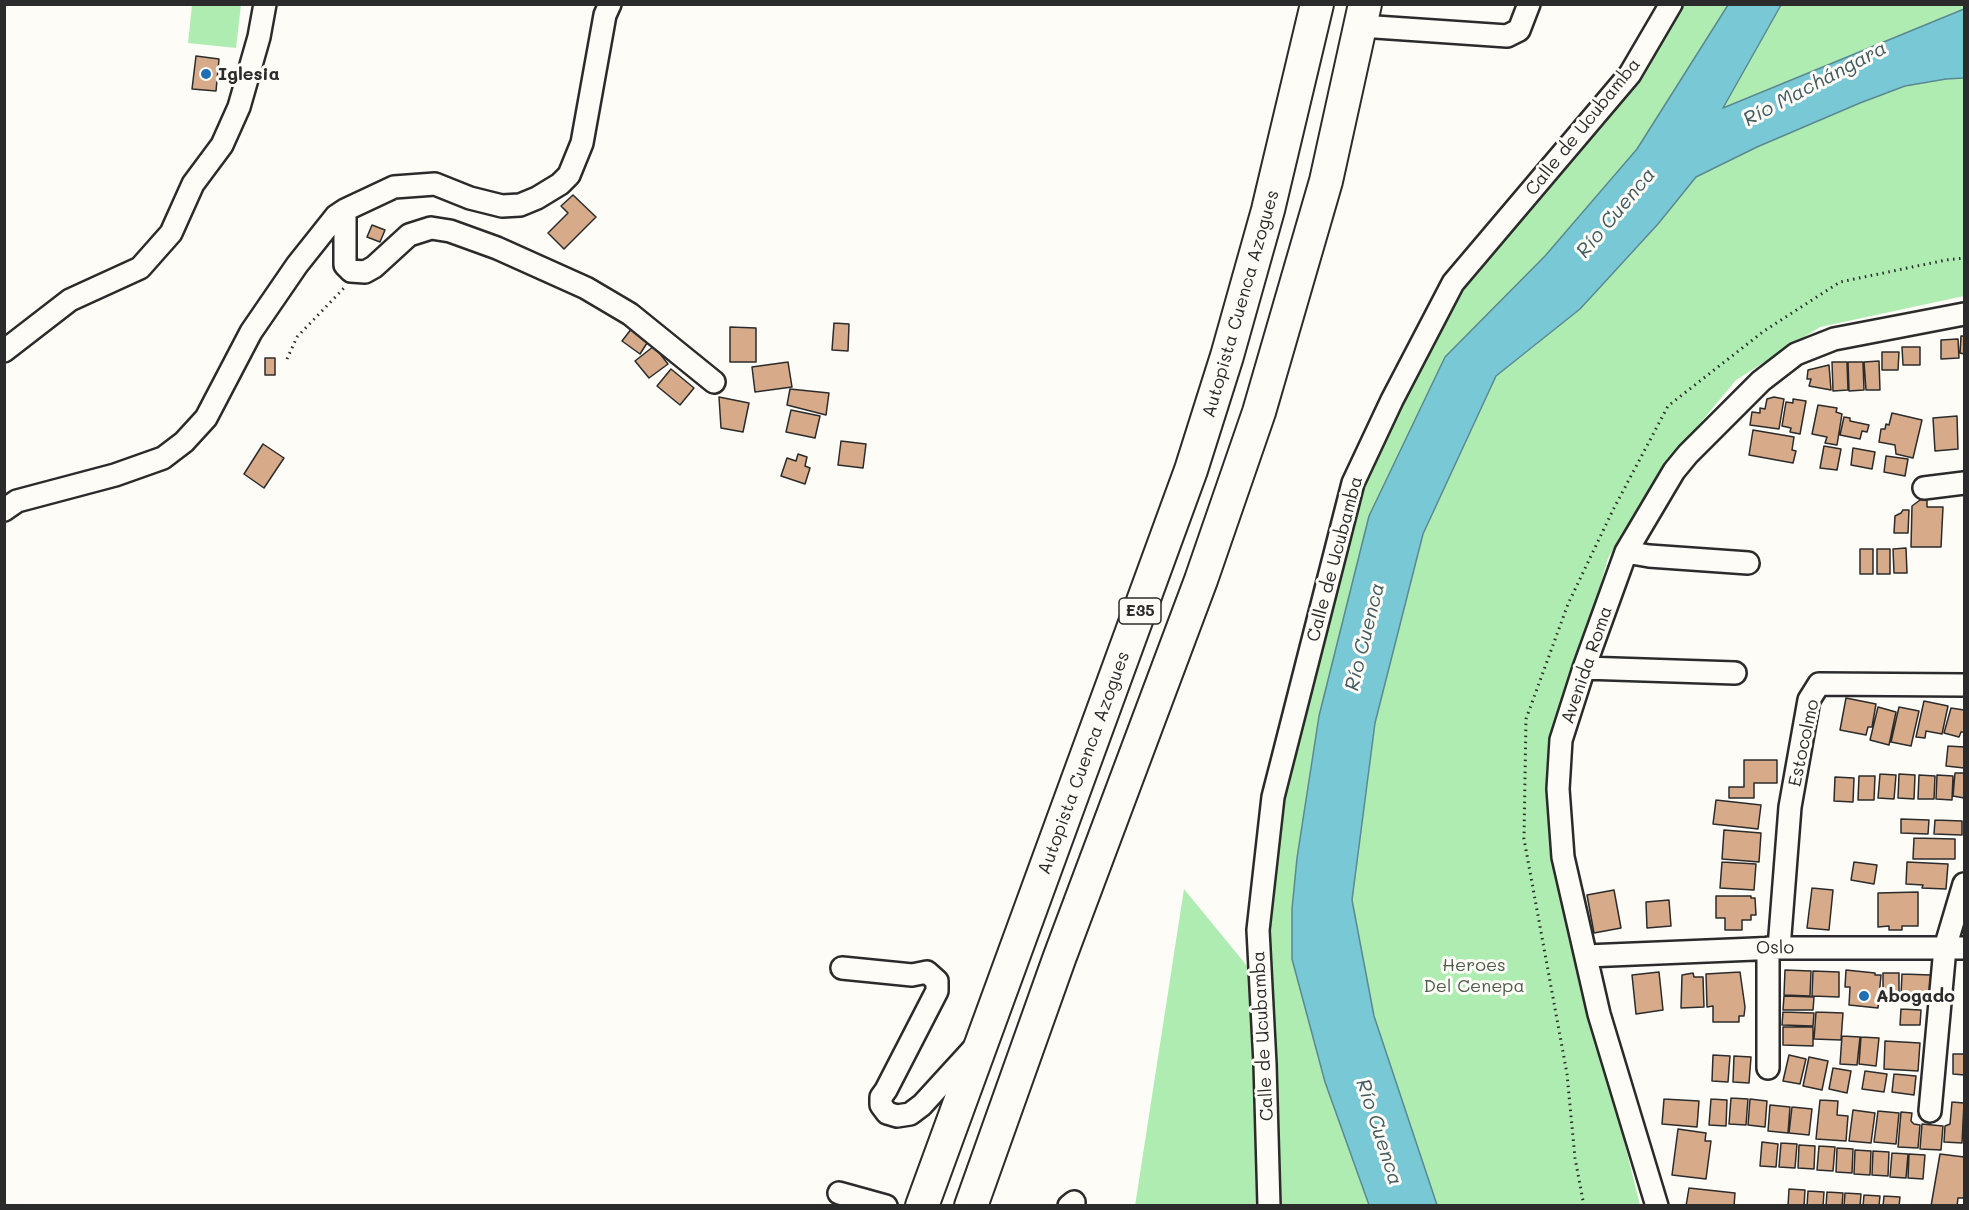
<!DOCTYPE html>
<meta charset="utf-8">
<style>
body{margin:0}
#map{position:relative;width:1969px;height:1210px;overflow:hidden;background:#fdfcf7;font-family:Mali,sans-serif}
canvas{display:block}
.frame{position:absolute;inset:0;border:6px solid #2b2b2b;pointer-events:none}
</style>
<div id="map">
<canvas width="1969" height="1210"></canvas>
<div class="frame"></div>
</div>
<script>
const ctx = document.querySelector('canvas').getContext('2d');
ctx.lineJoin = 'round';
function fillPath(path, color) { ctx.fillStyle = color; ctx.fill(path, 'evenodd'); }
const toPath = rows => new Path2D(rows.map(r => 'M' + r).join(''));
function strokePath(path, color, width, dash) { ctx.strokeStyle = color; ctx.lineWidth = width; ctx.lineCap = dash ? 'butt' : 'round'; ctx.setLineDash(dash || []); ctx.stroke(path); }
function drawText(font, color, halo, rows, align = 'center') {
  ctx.font = font + ' Mali,sans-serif'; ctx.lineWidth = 6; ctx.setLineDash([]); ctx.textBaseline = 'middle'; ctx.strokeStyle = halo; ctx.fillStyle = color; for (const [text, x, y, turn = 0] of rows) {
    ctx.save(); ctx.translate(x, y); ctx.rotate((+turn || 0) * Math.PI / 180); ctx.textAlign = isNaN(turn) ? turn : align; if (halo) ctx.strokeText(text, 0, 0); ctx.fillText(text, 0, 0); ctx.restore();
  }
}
fillPath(toPath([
 [192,5,241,5,236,48,188,43],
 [1671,5,1728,5,1637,149,1545,256,1319,716,1297,858,1292,909,1292,959,1325,1082,1369,1205,1269,1206,1258,930,1273,797,1353,483,1453,283,1571,146],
 [1781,5,1964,5,1964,9,1722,108],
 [1964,78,1964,296,1820,327,1736,380,1667,463,1608,558,1581,655,1553,738,1598,1037,1640,1205,1437,1205,1374,1016,1352,900,1375,723,1423,534,1496,376,1536,345,1615,270,1658,224,1696,177,1757,147,1860,103,1905,86,1946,79],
 [1184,889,1252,972,1263,1205,1135,1206]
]), '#afecb1');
const water = toPath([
 [1728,5,1781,5,1723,108,1964,9,1964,78,1946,79,1905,86,1860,103,1757,147,1696,177,1658,224,1580,309,1496,376,1423,534,1375,723,1352,900,1374,1016,1437,1205,1369,1205,1325,1082,1292,959,1292,909,1297,858,1319,716,1369,516,1445,357,1545,256,1637,149,1728,5]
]);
fillPath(water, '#79c8d5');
strokePath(water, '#5a8991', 1.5);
const building = toPath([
 [196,56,219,59,216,91,192,89,196,56],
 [573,195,596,217,564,249,548,233,568,213,561,206,573,195],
 [372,225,385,230,380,242,367,237,372,225],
 [834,323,849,324,848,351,832,350,834,323],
 [730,327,756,328,756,362,730,362,730,327],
 [632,328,649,340,640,354,622,341,632,328],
 [1961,336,1964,336,1964,354,1960,353,1961,336],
 [1958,339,1959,358,1941,359,1941,340,1958,339],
 [654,346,668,364,649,378,635,361,654,346],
 [1902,347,1920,347,1920,365,1903,365,1902,347],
 [1882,352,1899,352,1898,370,1882,370,1882,352],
 [265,358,275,358,275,375,265,375,265,358],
 [1879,361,1880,390,1866,390,1864,362,1879,361],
 [788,362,792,387,755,392,752,367,788,362],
 [1832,362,1847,362,1848,390,1833,391,1832,362],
 [1848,362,1863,362,1864,390,1849,391,1848,362],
 [1829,365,1831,390,1809,386,1811,379,1807,379,1808,370,1829,365],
 [671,369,694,388,680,405,657,386,671,369],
 [790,389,829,393,826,415,787,405,790,389],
 [719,397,749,403,743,432,721,428,719,397],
 [1774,397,1784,399,1779,429,1750,425,1752,412,1760,413,1760,408,1765,409,1767,399,1774,397],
 [1793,399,1806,401,1800,434,1790,432,1791,428,1782,426,1786,402,1793,403,1793,399],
 [1818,405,1837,408,1836,412,1842,414,1837,445,1825,443,1827,437,1812,434,1818,405],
 [791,410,820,416,815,438,786,432,791,410],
 [1892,413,1922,420,1913,458,1896,454,1895,445,1879,442,1881,429,1885,429,1886,424,1889,425,1892,413],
 [1957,416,1958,449,1935,451,1933,418,1957,416],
 [1844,417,1850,418,1850,421,1869,425,1867,432,1862,431,1860,439,1840,435,1844,417],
 [1753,430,1794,437,1792,450,1796,451,1793,463,1749,455,1753,430],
 [841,441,866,444,863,468,838,465,841,441],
 [263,444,284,458,264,488,244,474,263,444],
 [1824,446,1841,449,1837,470,1820,468,1824,446],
 [1853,448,1875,452,1872,469,1851,465,1853,448],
 [798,454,807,457,805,466,810,468,805,484,781,476,787,458,796,461,798,454],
 [1886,456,1908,459,1905,476,1884,472,1886,456],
 [1920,500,1927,500,1927,507,1943,507,1941,547,1911,547,1912,506,1920,500],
 [1903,510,1909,510,1908,533,1894,533,1895,516,1901,513,1903,510],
 [1906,548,1907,573,1894,573,1893,549,1906,548],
 [1860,549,1873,549,1873,574,1860,574,1860,549],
 [1877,549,1890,549,1890,574,1877,574,1877,549],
 [1846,698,1876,704,1872,727,1868,727,1866,735,1840,730,1846,698],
 [1924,701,1948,706,1942,734,1926,731,1925,738,1916,737,1924,701],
 [1878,707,1896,712,1889,745,1870,740,1878,707],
 [1899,707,1919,711,1911,746,1891,742,1899,707],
 [1951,708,1964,710,1964,732,1961,732,1959,737,1944,733,1951,708],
 [1948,746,1964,747,1964,768,1946,766,1948,746],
 [1744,760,1777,760,1777,783,1754,783,1754,798,1729,798,1729,787,1744,787,1744,760],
 [1955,773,1964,773,1964,798,1953,796,1955,773],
 [1880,774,1896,775,1894,799,1878,798,1880,774],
 [1899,774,1915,775,1914,799,1898,798,1899,774],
 [1919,775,1935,776,1934,799,1918,799,1919,775],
 [1937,775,1953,776,1952,800,1936,799,1937,775],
 [1859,776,1875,776,1874,800,1858,800,1859,776],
 [1835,777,1854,778,1853,802,1834,801,1835,777],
 [1716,800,1761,805,1758,829,1713,824,1716,800],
 [1901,819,1929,820,1928,834,1901,833,1901,819],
 [1935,820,1962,821,1962,835,1934,834,1935,820],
 [1724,830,1761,833,1759,862,1722,859,1724,830],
 [1914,838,1955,839,1955,859,1913,859,1914,838],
 [1722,862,1756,864,1754,890,1720,888,1722,862],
 [1854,862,1877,865,1874,884,1851,880,1854,862],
 [1907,862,1948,864,1946,889,1922,888,1923,885,1906,884,1907,862],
 [1812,888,1833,890,1829,930,1807,928,1812,888],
 [1614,890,1621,928,1594,933,1587,895,1614,890],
 [1918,892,1918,926,1902,926,1902,930,1889,930,1889,926,1878,927,1878,893,1918,892],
 [1716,896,1751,896,1751,898,1755,898,1756,915,1751,915,1751,920,1742,920,1742,930,1725,930,1725,918,1716,918,1716,896],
 [1669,900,1671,926,1647,928,1646,902,1669,900],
 [1785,970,1811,971,1810,996,1784,995,1785,970],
 [1846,970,1875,973,1875,975,1881,975,1878,1008,1849,1005,1850,987,1845,987,1846,970],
 [1813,971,1839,972,1839,997,1812,996,1813,971],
 [1659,972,1663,1010,1636,1014,1632,975,1659,972],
 [1740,972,1745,1007,1744,1016,1739,1016,1739,1022,1713,1022,1713,1006,1707,1007,1706,974,1740,972],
 [1693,973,1694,977,1703,977,1704,1007,1681,1008,1682,975,1693,973],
 [1883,973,1899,973,1899,1000,1883,1000,1883,973],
 [1902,974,1931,975,1930,996,1901,995,1902,974],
 [1784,996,1814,997,1813,1010,1783,1010,1784,996],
 [1901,1009,1921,1010,1920,1025,1900,1025,1901,1009],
 [1783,1012,1814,1013,1813,1026,1782,1025,1783,1012],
 [1816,1012,1843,1013,1841,1040,1814,1039,1816,1012],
 [1783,1027,1813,1027,1813,1046,1783,1045,1783,1027],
 [1842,1036,1860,1037,1857,1065,1840,1064,1842,1036],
 [1861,1037,1879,1038,1876,1066,1859,1064,1861,1037],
 [1885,1041,1920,1043,1918,1071,1884,1069,1885,1041],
 [1953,1054,1964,1054,1964,1075,1953,1074,1953,1054],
 [1713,1055,1730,1056,1728,1082,1712,1081,1713,1055],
 [1789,1055,1806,1059,1800,1084,1783,1081,1789,1055],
 [1734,1056,1751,1057,1749,1083,1733,1082,1734,1056],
 [1809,1057,1828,1061,1822,1090,1803,1086,1809,1057],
 [1833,1068,1851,1071,1847,1093,1829,1089,1833,1068],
 [1865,1071,1887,1074,1884,1092,1862,1089,1865,1071],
 [1894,1074,1916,1076,1914,1095,1892,1092,1894,1074],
 [1731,1098,1748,1099,1746,1125,1729,1124,1731,1098],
 [1664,1099,1699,1101,1697,1127,1662,1124,1664,1099],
 [1711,1099,1727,1100,1726,1126,1709,1125,1711,1099],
 [1750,1099,1767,1101,1765,1127,1748,1125,1750,1099],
 [1820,1100,1838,1101,1837,1115,1848,1116,1846,1141,1816,1139,1820,1100],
 [1952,1102,1964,1103,1962,1143,1944,1142,1945,1126,1950,1124,1952,1102],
 [1770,1105,1790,1107,1788,1133,1768,1131,1770,1105],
 [1792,1107,1812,1109,1809,1135,1789,1133,1792,1107],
 [1853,1110,1875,1113,1871,1143,1849,1141,1853,1110],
 [1878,1111,1899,1113,1896,1144,1874,1142,1878,1111],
 [1901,1112,1912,1113,1911,1121,1914,1124,1920,1125,1918,1148,1898,1147,1901,1112],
 [1922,1124,1943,1126,1941,1150,1920,1149,1922,1124],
 [1678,1129,1706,1133,1705,1141,1711,1141,1706,1179,1672,1175,1678,1129],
 [1762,1142,1778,1144,1776,1167,1760,1166,1762,1142],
 [1781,1143,1797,1144,1795,1168,1779,1167,1781,1143],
 [1799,1145,1815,1146,1814,1169,1798,1168,1799,1145],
 [1819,1146,1835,1147,1833,1171,1817,1170,1819,1146],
 [1837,1148,1853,1149,1852,1173,1836,1172,1837,1148],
 [1855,1150,1871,1151,1870,1175,1854,1174,1855,1150],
 [1873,1151,1889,1152,1888,1176,1872,1175,1873,1151],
 [1892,1153,1908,1154,1906,1178,1890,1177,1892,1153],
 [1909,1154,1925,1155,1923,1179,1908,1178,1909,1154],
 [1940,1154,1964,1157,1964,1198,1958,1198,1957,1206,1931,1206,1940,1154],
 [1689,1188,1735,1193,1734,1206,1686,1206,1689,1188],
 [1789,1189,1805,1190,1804,1206,1788,1206,1789,1189],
 [1808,1191,1824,1192,1823,1206,1807,1206,1808,1191],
 [1827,1192,1843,1193,1842,1206,1826,1206,1827,1192],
 [1845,1193,1861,1194,1860,1206,1844,1206,1845,1193],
 [1864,1195,1880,1196,1879,1206,1863,1206,1864,1195],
 [1884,1196,1900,1197,1899,1206,1883,1206,1884,1196]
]);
fillPath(building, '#d7ab89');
strokePath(building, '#2b2b2b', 1.5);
const minor = toPath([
 [1361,26,1507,36,1519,30,1529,4],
 [345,210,345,265,351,271,365,272,374,267,409,235,431,228,450,231,497,248,586,288,630,314,714,382],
 [4,351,70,300,140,268,171,233,193,184,222,145,239,107,259,37,265,4],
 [1924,488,1964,483],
 [4,510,17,501,115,475,163,458,184,442,206,418,251,332,297,265,336,216,345,210,394,187,435,184,470,198,502,206,520,205,537,198,560,184,569,175,582,143,605,15,610,4],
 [1626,552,1649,556,1748,563],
 [1584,668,1735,673],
 [1779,948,1790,807,1809,700,1819,684,1964,685],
 [1586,956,1779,948,1964,948],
 [842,968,912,975,927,972,937,981,937,991,886,1090,881,1097,881,1105,887,1113,897,1116,910,1114,922,1105,975,1047],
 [1768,1068,1768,948],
 [1930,1111,1945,948,1964,884],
 [839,1193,886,1206],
 [1069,1206,1074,1202],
 [1269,1206,1265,1064,1258,930,1273,797,1353,483,1392,400,1453,283,1630,74,1671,4],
 [1657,1206,1599,1014,1563,857,1558,789,1561,740,1584,668,1626,552,1674,471,1688,454,1761,381,1796,354,1834,339,1964,314]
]);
const highway = toPath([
 [922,1206,1191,470,1227,356,1268,210,1317,4],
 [971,1206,1059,959,1201,580,1259,412,1326,181,1365,4]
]);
strokePath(minor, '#2b2b2b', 26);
strokePath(highway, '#2b2b2b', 36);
strokePath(toPath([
 [287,359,297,337,344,288],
 [1584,1206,1575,1158,1567,1074,1524,839,1526,719,1568,604,1613,510,1668,406,1764,331,1840,282,1946,260,1964,258]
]), '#2b2b2b', 3, [1.5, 4.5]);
strokePath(minor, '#fdfcf7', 21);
strokePath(highway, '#fdfcf7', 32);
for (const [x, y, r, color] of [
 [206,74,6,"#1f6fb2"],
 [1864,996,6,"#1f6fb2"]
]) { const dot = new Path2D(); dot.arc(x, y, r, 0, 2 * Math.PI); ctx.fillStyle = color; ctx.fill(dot); strokePath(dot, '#fdfcf7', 2); }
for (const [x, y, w] of [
 [1140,611,42]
]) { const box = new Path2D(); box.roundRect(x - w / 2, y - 13, w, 26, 4.5); ctx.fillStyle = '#fdfcf7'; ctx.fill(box); strokePath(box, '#2b2b2b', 1.5); }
drawText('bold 16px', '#2b2b2b', null, [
 ["E35",1140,611]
]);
drawText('bold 18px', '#2b2b2b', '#fdfcf7', [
 ["Iglesia",218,74],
 ["Abogado",1876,996]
], 'left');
drawText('18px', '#2b2b2b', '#fdfcf7', [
 ["Calle de Ucubamba",1583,127,-51],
 ["Autopista Cuenca Azogues",1241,304,-74],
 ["Calle de Ucubamba",1335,559,-75],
 ["Avenida Roma",1587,665,-71],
 ["Estocolmo",1804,743,-78],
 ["Autopista Cuenca Azogues",1084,763,-70],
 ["Oslo",1775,948,-1],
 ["Calle de Ucubamba",1263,1036,-93]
]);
drawText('18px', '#4c5b4c', '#fdfcf7', [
 ["Heroes",1474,965],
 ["Del Cenepa",1474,986]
]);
drawText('italic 20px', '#425a5e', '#fdfcf7', [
 ["Río Machángara",1815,84,-28],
 ["Río Cuenca",1616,213,-50],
 ["Río Cuenca",1365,637,-76],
 ["Río Cuenca",1379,1132,72]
]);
</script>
